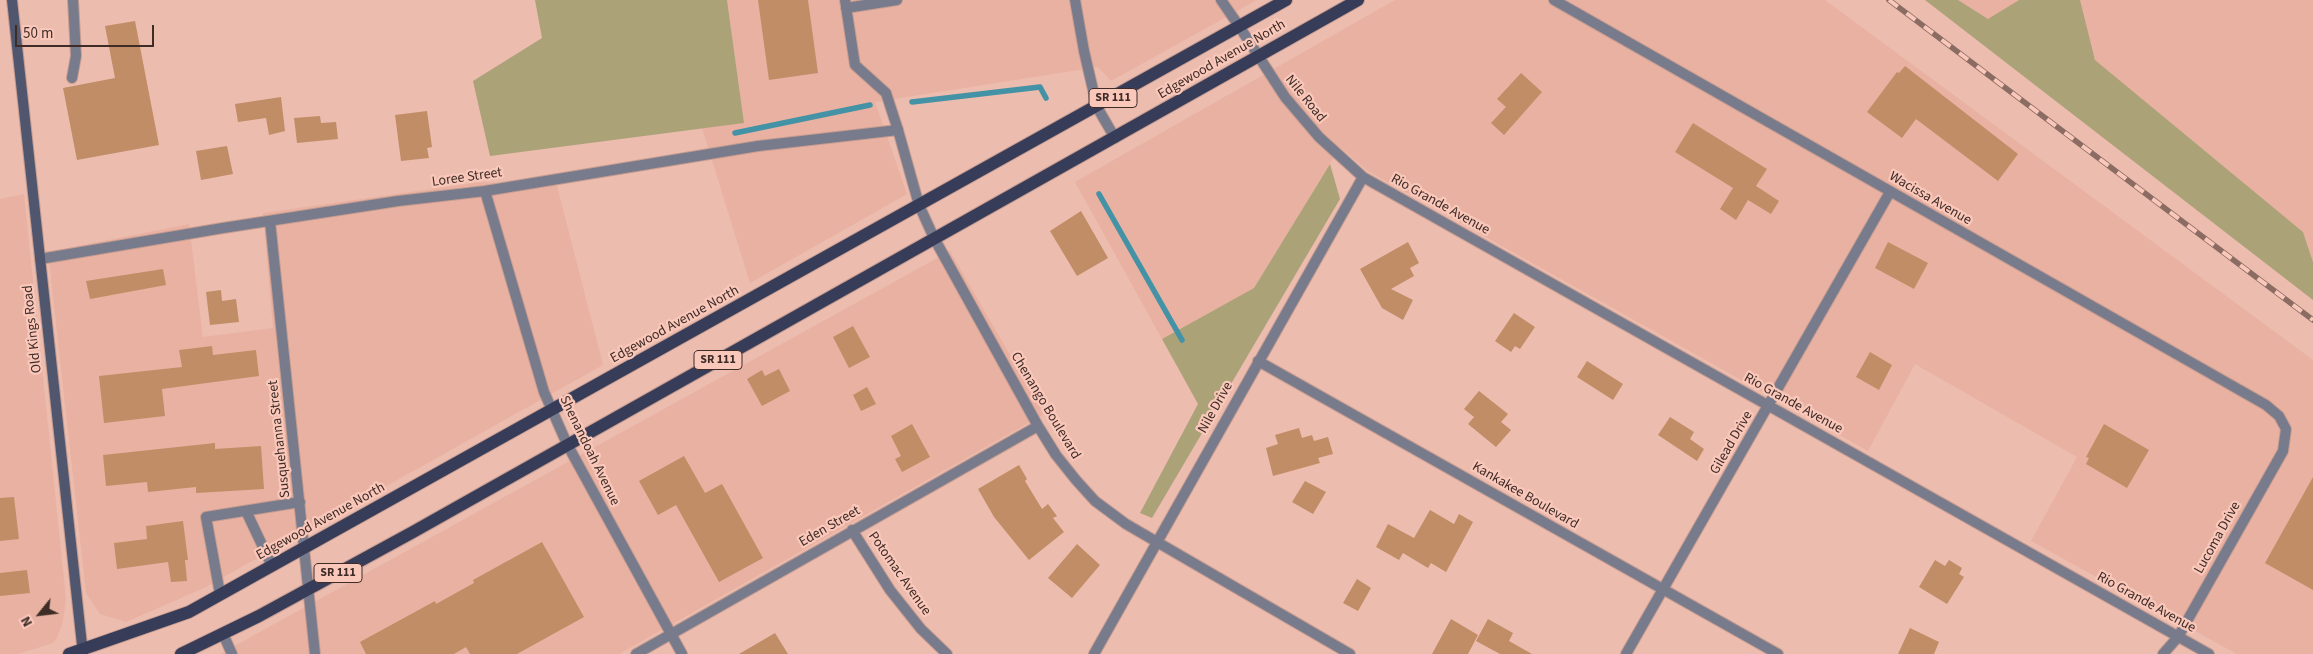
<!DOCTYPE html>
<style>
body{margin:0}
#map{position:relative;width:2313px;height:654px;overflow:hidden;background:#ecbcae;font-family:"Source Sans 3",sans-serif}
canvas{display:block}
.north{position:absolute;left:15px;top:589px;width:50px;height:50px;-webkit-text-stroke:4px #fac8ba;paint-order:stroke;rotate:241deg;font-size:14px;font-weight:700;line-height:20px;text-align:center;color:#3f2c27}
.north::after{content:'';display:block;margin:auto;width:18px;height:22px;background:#3f2c27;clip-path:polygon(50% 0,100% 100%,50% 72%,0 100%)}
.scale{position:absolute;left:15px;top:25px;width:139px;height:22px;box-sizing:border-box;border:2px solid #3f2c27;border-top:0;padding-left:6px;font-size:15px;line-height:18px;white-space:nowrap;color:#3f2c27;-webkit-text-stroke:4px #fac8ba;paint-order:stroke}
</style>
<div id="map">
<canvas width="2313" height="654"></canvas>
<div class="north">N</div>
<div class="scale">50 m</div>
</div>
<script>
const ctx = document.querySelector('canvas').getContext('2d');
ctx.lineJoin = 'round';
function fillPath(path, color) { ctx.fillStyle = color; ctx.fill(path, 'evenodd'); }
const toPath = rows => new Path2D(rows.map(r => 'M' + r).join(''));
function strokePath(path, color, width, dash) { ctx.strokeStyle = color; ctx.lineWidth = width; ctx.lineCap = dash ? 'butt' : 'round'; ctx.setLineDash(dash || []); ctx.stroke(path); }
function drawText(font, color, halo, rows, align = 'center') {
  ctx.font = font + ' "Source Sans 3",sans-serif'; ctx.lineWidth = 4.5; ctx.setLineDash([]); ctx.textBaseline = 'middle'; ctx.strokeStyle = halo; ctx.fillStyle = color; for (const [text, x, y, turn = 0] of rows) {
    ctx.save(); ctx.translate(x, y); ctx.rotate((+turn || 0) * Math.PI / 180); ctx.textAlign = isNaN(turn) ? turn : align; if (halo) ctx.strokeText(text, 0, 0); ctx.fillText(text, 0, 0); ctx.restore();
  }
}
fillPath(toPath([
 [727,0,1257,0,1111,81,1098,67,875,102,907,194,750,283,702,128,744,123],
 [1395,0,1825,0,2313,360,2313,654,2237,654,2031,541,2077,457,1915,364,1868,451,1368,171,1340,147,1254,288,1162,339,1075,182],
 [1958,0,2019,0,1988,20],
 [2080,0,2313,0,2313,262,2303,232,2095,60],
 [481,182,557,186,603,365,204,588,126,622,100,614,86,593,48,252,189,224,203,337,273,328,263,213],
 [24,194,66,599,63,621,57,638,53,643,18,654,0,654,0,199],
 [950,251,1044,414,619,654,220,654]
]), '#e9b1a1');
fillPath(toPath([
 [535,0,727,0,744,123,490,156,473,81,542,38],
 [1925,0,1958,0,1988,19,2019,0,2080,0,2095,60,2303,232,2313,262,2313,300],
 [1330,164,1340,199,1152,518,1140,513,1198,404,1162,339,1254,288]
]), '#aca277');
strokePath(toPath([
 [912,102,1040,87,1046,98],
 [735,133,870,105],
 [1099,194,1182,340]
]), '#4492a5', 5.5);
fillPath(toPath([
 [758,0,808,0,818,73,769,80],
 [135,21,159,145,77,160,63,88,115,78,105,26],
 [1905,66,2018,154,1998,181,1916,119,1902,138,1867,112,1897,72,1899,73],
 [1521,73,1542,92,1504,135,1491,123,1506,107,1497,99],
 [281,97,285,131,269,135,266,118,238,122,235,104],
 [427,111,432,147,427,148,429,158,401,161,395,115],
 [320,116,321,123,336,122,338,139,297,143,294,118],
 [1693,123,1767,169,1756,186,1779,201,1771,214,1748,200,1736,220,1720,209,1733,188,1675,152],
 [227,146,233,174,201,180,196,151],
 [1081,211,1108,258,1077,276,1050,231],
 [1408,242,1419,263,1410,268,1414,276,1391,289,1413,300,1403,320,1382,308,1360,269],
 [1888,242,1928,263,1914,289,1875,268],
 [163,269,166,285,90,299,86,281],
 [221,290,222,301,236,299,239,322,210,325,206,292],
 [1514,313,1535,327,1520,349,1515,346,1511,352,1495,341],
 [853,326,870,357,849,368,833,337],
 [212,346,213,355,256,350,259,376,162,389,165,416,104,423,99,376,182,367,179,350],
 [1870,352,1892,365,1879,390,1856,377],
 [1587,361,1623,384,1613,400,1577,377],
 [779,369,790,391,762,406,747,379,762,370,765,376],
 [867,387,876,404,861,411,853,395],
 [1479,391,1508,414,1501,422,1511,430,1496,447,1468,424,1474,417,1464,409],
 [1670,417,1694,432,1690,439,1704,449,1697,461,1658,435],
 [912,424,930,457,902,472,895,459,901,456,891,436],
 [2104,424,2149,450,2127,488,2086,464,2089,458,2086,457],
 [1299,428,1302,438,1312,435,1314,441,1328,437,1333,454,1318,458,1320,463,1273,476,1266,448,1278,444,1275,435],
 [215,443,215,449,261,446,264,489,196,493,196,487,148,492,147,482,106,486,103,455],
 [684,456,705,493,722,484,763,558,719,582,676,505,658,515,639,481],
 [1019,465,1027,479,1025,481,1042,509,1048,504,1057,516,1053,518,1064,532,1029,560,994,517,978,489],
 [2313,477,2313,590,2265,563],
 [1305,481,1326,492,1313,514,1292,502],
 [14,497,19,539,0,541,0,498],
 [1430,510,1454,524,1459,514,1473,522,1446,572,1431,563,1428,568,1403,553,1399,560,1376,547,1388,524,1414,538],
 [183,521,188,560,185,560,187,581,171,582,168,562,117,569,114,543,147,539,146,526],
 [542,542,584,617,517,654,470,654,466,647,454,654,366,654,360,642,435,601,436,604,474,583,473,580],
 [1077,544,1100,565,1072,598,1048,578],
 [1935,560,1945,566,1949,560,1962,568,1959,574,1964,577,1947,604,1919,587],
 [27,570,30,593,0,596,0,573],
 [1357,579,1371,588,1358,611,1343,603],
 [1451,619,1478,635,1468,654,1432,654],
 [1488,619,1513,633,1509,641,1532,654,1500,654,1476,641],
 [1910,628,1939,642,1934,654,1898,654],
 [775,633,788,654,739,654]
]), '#c08d67');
const lane = toPath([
 [845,0,855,65,886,93,898,130],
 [1221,0,1239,26],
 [846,8,897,0],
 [72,78,76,56,73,0],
 [246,511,272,566],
 [220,594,206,517,300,502],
 [223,634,232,654]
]);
const street = toPath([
 [1075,0,1084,51,1097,107,1115,138],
 [1554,0,2266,405,2279,416,2286,429,2283,451,2178,637,2163,654],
 [1239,26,1285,97,1319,137,1363,177,2209,654],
 [485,191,544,392,567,444,682,654],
 [270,221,315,654],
 [40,259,223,228,398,201,485,191,758,146,898,130,919,205,934,238,1038,426,1056,455,1076,480,1095,501,1126,524,1350,654],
 [1258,361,1778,654],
 [852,530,890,590,921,629,947,654],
 [636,654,1038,426],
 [1094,654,1363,177],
 [1626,654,1890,192]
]);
const secondary = toPath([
 [12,0,83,654]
]);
const primary = toPath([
 [69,654,189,612,1286,0],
 [181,654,259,616,413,532,1358,0]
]);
strokePath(lane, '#c69c90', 12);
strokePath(street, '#c69c90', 12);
strokePath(secondary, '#c69c90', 12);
strokePath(primary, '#c69c90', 14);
strokePath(lane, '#777b8c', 10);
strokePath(street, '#777b8c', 10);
strokePath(secondary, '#51566f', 10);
strokePath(primary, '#373c59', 12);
const rail = toPath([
 [1889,0,2313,320]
]);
strokePath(rail, '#8b6c63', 5.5);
strokePath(rail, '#fac8ba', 4, [11]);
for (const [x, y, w] of [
 [1113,98,48],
 [718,360,48],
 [338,573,48]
]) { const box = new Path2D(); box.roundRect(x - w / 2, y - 9.5, w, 19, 4); ctx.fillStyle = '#fac8ba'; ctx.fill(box); strokePath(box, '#3f2c27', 1); }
drawText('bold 12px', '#3f2c27', null, [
 ["SR 111",1113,98],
 ["SR 111",718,360],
 ["SR 111",338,573]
]);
drawText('14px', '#3f2c27', '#fac8ba', [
 ["Edgewood Avenue North",1222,60,-30],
 ["Nile Road",1305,99,51],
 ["Loree Street",467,178,-8],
 ["Wacissa Avenue",1930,199,30],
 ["Rio Grande Avenue",1440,205,29],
 ["Edgewood Avenue North",675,325,-29],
 ["Old Kings Road",33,329,-96],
 ["Rio Grande Avenue",1793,404,29],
 ["Chenango Boulevard",1045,406,59],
 ["Nile Drive",1216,408,-61],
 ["Susquehanna Street",280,439,-96],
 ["Gilead Drive",1732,443,-60],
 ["Shenandoah Avenue",589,451,64],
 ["Kankakee Boulevard",1525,496,30],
 ["Edgewood Avenue North",321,522,-29],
 ["Eden Street",830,527,-30],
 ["Lucoma Drive",2218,538,-61],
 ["Potomac Avenue",899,574,55],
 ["Rio Grande Avenue",2146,603,29]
]);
</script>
